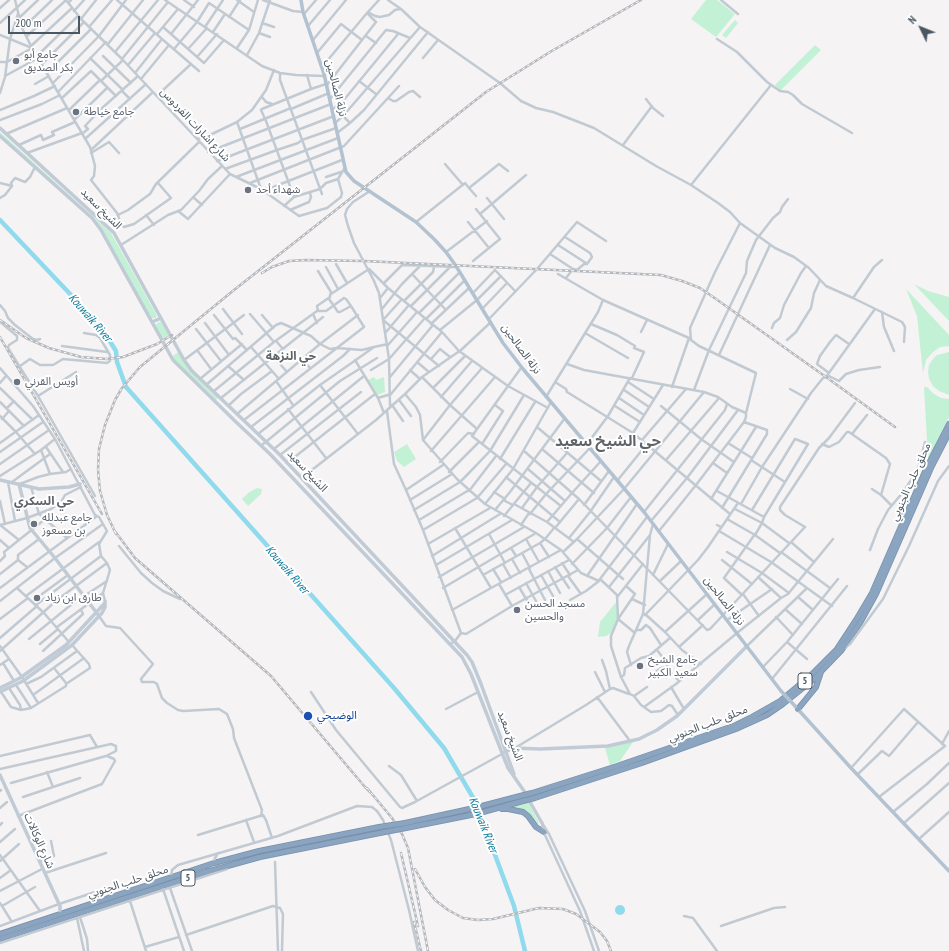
<!DOCTYPE html>
<meta charset="utf-8">
<style>
body{margin:0}
#map{position:relative;width:949px;height:951px;overflow:hidden;background:#f5f3f3;font-family:"PT Sans Narrow",sans-serif}
canvas{display:block}
.north{position:absolute;left:901px;top:8px;width:40px;height:40px;-webkit-text-stroke:3px #fff;paint-order:stroke;rotate:313deg;font-size:11px;font-weight:700;line-height:16px;text-align:center;color:#4a5661}
.north::after{content:'';display:block;margin:auto;width:14px;height:18px;background:#4a5661;clip-path:polygon(50% 0,100% 100%,50% 72%,0 100%)}
.scale{position:absolute;left:8px;top:16px;width:72px;height:18px;box-sizing:border-box;border:2px solid #4a5661;border-top:0;padding-left:5px;font-size:12px;line-height:14px;white-space:nowrap;color:#4a5661;-webkit-text-stroke:3px #fff;paint-order:stroke}
</style>
<div id="map">
<canvas width="949" height="951"></canvas>
<div class="north">N</div>
<div class="scale">200 m</div>
</div>
<script>
const ctx = document.querySelector('canvas').getContext('2d');
ctx.lineJoin = 'round';
function fillPath(path, color) { ctx.fillStyle = color; ctx.fill(path, 'evenodd'); }
const toPath = rows => new Path2D(rows.map(r => 'M' + r).join(''));
function strokePath(path, color, width, dash) { ctx.strokeStyle = color; ctx.lineWidth = width; ctx.lineCap = dash ? 'butt' : 'round'; ctx.setLineDash(dash || []); ctx.stroke(path); }
function drawText(font, color, halo, rows, align = 'center') {
  ctx.font = font + ' "PT Sans Narrow","Noto Sans Arabic",sans-serif'; ctx.lineWidth = 4; ctx.setLineDash([]); ctx.textBaseline = 'middle'; ctx.strokeStyle = halo; ctx.fillStyle = color; for (const [text, x, y, turn = 0] of rows) {
    ctx.save(); ctx.translate(x, y); ctx.rotate((+turn || 0) * Math.PI / 180); ctx.textAlign = isNaN(turn) ? turn : align; if (halo) ctx.strokeText(text, 0, 0); ctx.fillText(text, 0, 0); ctx.restore();
  }
}
fillPath(toPath([
 [706,0,717,0,735,14,716,37,691,19],
 [735,20,738,23,726,38,722,35],
 [815,45,821,50,780,91,775,85],
 [0,132,111,233,144,292,157,316,156,318,151,318,94,219,0,134],
 [914,284,928,291,949,297,949,321],
 [906,289,949,335,949,346,940,347,933,352,926,360,923,373,917,316],
 [159,322,161,322,169,335,163,339,155,325],
 [178,352,193,374,218,398,216,400,174,359,173,356],
 [949,352,949,395,939,391,933,386,929,379,928,372,929,365,933,359,937,355],
 [374,377,376,380,384,377,385,392,377,395,368,380],
 [924,387,927,387,934,394,941,398,949,399,949,417,928,459],
 [407,444,416,459,404,467,397,461,394,452],
 [257,488,262,489,261,494,248,506,242,499,248,493],
 [617,601,617,620,611,633,606,636,598,637,600,622],
 [633,742,620,761,610,765,605,748],
 [528,802,539,823,538,824,527,813,507,807]
]), '#c3f1d5');
fillPath(toPath([
 '615 910a5 5 0 1 1 10 0a5 5 0 1 1-10 0Z'
]), '#90daee');
strokePath(toPath([
 [0,220,89,314,104,332,116,351,117,362,126,387,394,688,444,748,475,801,514,906,525,951]
]), '#90daee', 4.5);
const highway = toPath([
 [798,709,816,687,821,672],
 [532,793,617,766,736,725,750,718,780,701,810,676,837,649,856,620,872,593,927,467,949,424],
 [535,798,642,763,736,729,767,715,783,704,813,680,841,651,860,623,876,594,931,468,949,433],
 [502,809,508,809,523,812,528,816,536,827,544,832],
 [405,823,474,808,520,796],
 [406,828,476,814,523,801],
 [0,934,214,863,259,851,379,827],
 [0,939,206,872,260,857,380,833]
]);
strokePath(highway, '#7690ad', 6);
strokePath(toPath([
 [15,0,22,28,32,48,90,147,95,166,94,176,91,180,117,213,121,224,124,227,134,224,171,198,158,183],
 [66,0,81,19,122,59,230,174,261,189,268,189,342,160],
 [117,0,199,71],
 [165,0,262,66,280,73,296,75,324,76],
 [184,0,194,7],
 [237,0,254,12],
 [263,0,293,11,303,12],
 [388,0,401,9,420,27,500,83,521,101,536,108,553,112,594,128,656,166,691,185,718,203,730,212,740,223,775,248,794,257,809,268,826,286,853,298,874,267,882,260],
 [721,0,738,14],
 [68,3,71,0],
 [0,8,9,0],
 [74,11,84,0],
 [368,12,375,16,380,17,389,15,395,10,400,9],
 [367,13,379,0],
 [304,14,316,0],
 [20,17,38,0],
 [229,17,240,0],
 [81,19,96,0],
 [0,23,25,0],
 [262,23,274,27],
 [308,26,330,0],
 [89,27,112,0],
 [163,27,204,63,224,40],
 [205,27,223,0],
 [23,28,52,0],
 [213,32,225,14],
 [259,33,270,37],
 [157,34,178,9],
 [171,34,198,0],
 [0,35,32,48],
 [27,36,66,0],
 [366,36,376,43],
 [717,39,737,52,767,82,780,91,788,92,793,95,802,104,852,133],
 [313,40,346,0],
 [108,44,143,0],
 [31,46,72,8],
 [237,48,249,30,258,0],
 [174,49,197,22,209,3,249,30],
 [188,49,207,28],
 [115,52,158,0],
 [317,53,341,24,362,40],
 [247,55,259,33,270,0],
 [37,56,78,16],
 [103,56,131,83],
 [197,57,217,34],
 [90,58,123,90],
 [423,58,438,40],
 [122,59,168,2],
 [0,62,7,62,32,48],
 [42,64,84,22],
 [128,65,155,33],
 [322,67,367,13,376,22,327,85],
 [47,73,91,29],
 [135,73,162,39],
 [280,73,280,80,322,194],
 [5,76,38,58],
 [141,79,169,45],
 [101,81,123,60],
 [359,81,376,94],
 [53,83,99,36,126,0],
 [35,84,49,76],
 [311,89,326,84],
 [122,91,130,99],
 [58,92,106,42],
 [0,93,5,77,10,39,18,14],
 [262,97,266,102,272,104],
 [62,98,91,71,116,96],
 [388,98,393,101,396,101,409,92,413,91,420,97],
 [160,99,165,94,162,91,191,64],
 [330,99,386,30,393,31,410,38],
 [646,99,653,108,663,116],
 [291,109,329,93],
 [0,110,34,96,55,86],
 [69,110,100,80],
 [332,110,343,101,398,34],
 [343,116,350,123],
 [0,120,42,104,60,95],
 [74,120,107,88],
 [237,122,261,189,299,216,327,208,341,197,342,193,338,179,344,169],
 [335,123,343,116,420,27],
 [240,129,291,108],
 [337,133,350,123,364,110,428,32],
 [6,134,67,108],
 [82,134,88,129,85,126,101,109,138,76],
 [85,139,146,84],
 [197,139,210,135,237,122,252,110,266,90,274,70],
 [19,145,41,135,43,140,54,135,52,132,75,122],
 [623,145,652,106],
 [91,150,153,92],
 [208,152,331,104],
 [27,153,82,133],
 [91,153,109,142,119,153],
 [217,161,334,116],
 [445,164,463,185],
 [225,169,277,150,298,143,302,140,336,128],
 [236,177,338,138],
 [326,177,341,172],
 [0,183,12,186,5,195,0,198],
 [250,183,344,146,399,86],
 [691,185,771,85],
 [12,186,11,183,15,178,25,182,30,177,35,167],
 [469,188,476,196],
 [370,191,353,202,347,209,345,215,348,226,354,243,374,281,379,293,389,359,390,406],
 [278,194,291,190],
 [193,197,202,205],
 [294,197,266,121,261,110,262,109,311,89,307,75],
 [487,198,504,219],
 [284,206,294,197,320,189,326,183,338,179],
 [290,210,309,202,311,197,310,193],
 [178,211,188,219,230,174],
 [480,214,526,175],
 [118,215,128,210,150,194,156,184,199,142],
 [146,215,154,225],
 [416,222,465,183,469,188,499,164,508,171],
 [468,222,489,248],
 [565,237,590,253,592,257,587,264,584,264,577,270,573,269,566,278],
 [121,245,168,215,181,210,199,191,208,179,222,166],
 [558,245,586,263],
 [446,252,487,221],
 [550,254,573,269],
 [473,261,500,239,476,209],
 [336,264,347,283],
 [326,267,338,289],
 [412,274,446,310],
 [558,274,603,300,689,338],
 [384,283,402,265,457,267],
 [473,293,495,270,515,291],
 [331,294,369,269,388,288,442,332,459,351,508,386,548,408],
 [380,298,388,288],
 [853,298,902,322,905,327,904,342],
 [402,299,383,320,439,366],
 [404,301,433,272,434,267],
 [0,305,5,311,8,318,15,325,33,339,37,340,40,339],
 [411,306,450,267],
 [483,308,507,283],
 [223,309,242,334],
 [382,309,402,284,420,266],
 [318,311,317,306,330,297],
 [882,312,884,327,894,351],
 [419,313,460,272],
 [250,314,274,342],
 [313,314,317,323],
 [214,315,233,339,235,338,247,350],
 [262,315,273,328],
 [426,319,465,280],
 [489,319,537,269,577,222,606,241],
 [0,322,17,336,17,340,9,345,8,348,38,396,95,496],
 [205,323,229,355],
 [431,324,469,288],
 [591,324,617,335,635,346],
 [772,328,774,323,780,318,784,305,801,273,806,266],
 [196,329,221,361],
 [440,330,477,300,501,276],
 [386,332,409,305],
 [641,332,647,320],
 [585,333,628,358],
 [691,340,699,346,756,373,746,413],
 [787,340,796,332,811,308,814,293,820,280],
 [276,341,283,349],
 [388,345,417,312],
 [62,346,107,352],
 [251,347,279,379],
 [197,350,211,369],
 [719,355,770,245],
 [274,357,287,372],
 [302,359,310,368],
 [431,359,440,349,450,357],
 [184,360,244,315],
 [355,360,378,398],
 [417,362,429,372],
 [567,364,584,370,704,392,718,397,732,407,746,413,746,417,744,422,696,485,659,531],
 [20,366,30,359,40,365,53,365,63,359,107,363,110,361,110,355,100,338,96,335,84,333],
 [228,366,244,380],
 [0,368,33,406,55,439,95,515,99,517,107,531,99,544,101,556,107,563,110,570,103,593,105,601],
 [521,368,472,436,561,506],
 [371,370,389,359,425,318],
 [410,370,420,379],
 [829,373,817,364,820,356,830,342,836,335,849,344],
 [827,376,829,376,839,381,846,374,859,370,880,367],
 [390,377,433,325],
 [422,377,450,405,477,429],
 [632,378,644,352,634,348],
 [200,379,242,344],
 [276,381,293,405],
 [555,382,566,389,567,392,633,433,730,514],
 [628,382,654,399],
 [0,383,6,376],
 [206,385,276,325,281,323,311,336,320,344,330,349,337,348,362,350,374,347],
 [320,385,358,434],
 [672,387,689,338,691,340,690,328,715,272,740,223],
 [0,388,33,420],
 [433,388,465,356],
 [790,389,808,399],
 [624,390,649,407],
 [694,390,709,350,746,273,747,261,756,240,773,218,780,212,782,207,788,199],
 [214,391,274,342,317,311,326,311,344,298,346,299,351,306],
 [405,394,416,407,420,415,423,440,457,479,485,504,536,533,561,550,581,573,599,581,600,579,617,595,618,619,611,636,611,646,621,677,630,694,634,696,641,705,651,712,661,711,669,705,672,706,678,715],
 [38,396,76,372],
 [441,397,472,361],
 [546,397,598,312,603,300],
 [221,398,323,317],
 [619,398,644,415],
 [399,400,411,416],
 [0,402,24,426],
 [392,405,403,421],
 [228,406,241,394,272,371],
 [615,406,640,422],
 [661,406,701,439,734,462],
 [7,408,14,401],
 [288,409,326,458],
 [387,411,394,464,406,490],
 [384,413,378,398,391,394,442,332],
 [237,414,320,344,358,315],
 [0,416,16,432,35,454],
 [2,419,9,411],
 [244,420,364,327,351,306,340,312,338,312,329,299,331,292,318,271],
 [251,427,343,356,350,349],
 [537,427,601,481],
 [633,433,663,385],
 [258,434,320,385,353,362,374,347,388,344],
 [852,434,867,415],
 [423,440,450,405,482,368],
 [642,440,686,389],
 [0,443,39,415],
 [728,443,752,458],
 [482,444,503,411,495,405],
 [587,444,608,416,630,378],
 [822,444,829,447,839,442,847,432,849,432,886,458,890,464,881,495],
 [262,445,340,381,377,358],
 [46,447,63,472],
 [274,449,364,376],
 [542,449,594,493],
 [41,450,50,474],
 [431,451,495,377],
 [524,451,579,499,707,630,710,629,805,527,785,515,780,510,780,507,819,448,829,438,855,403],
 [0,452,43,422],
 [280,455,361,392],
 [500,459,535,402],
 [666,460,719,398],
 [751,460,785,482],
 [440,462,468,433,474,434],
 [287,463,375,394],
 [713,463,727,473],
 [0,464,49,430],
 [443,465,406,490,423,530,461,633],
 [528,469,565,501],
 [449,472,479,442],
 [0,476,41,450,55,439],
 [506,477,560,522],
 [305,481,305,476,308,473,376,420,405,394,422,377,461,350,491,322],
 [617,481,647,444],
 [8,482,15,521],
 [12,482,50,454],
 [20,484,38,477,50,474,66,472,71,469],
 [31,487,39,514,67,538],
 [872,489,881,495,891,505],
 [469,491,496,456],
 [717,491,764,517],
 [494,492,505,499],
 [711,499,756,427],
 [410,500,452,474],
 [503,500,513,505],
 [0,501,5,524],
 [485,504,513,469,551,402],
 [514,504,547,522,574,542],
 [741,504,762,467,811,393,823,378,826,377,875,309],
 [584,505,609,471],
 [522,508,537,487,567,453],
 [722,508,767,434,767,430,744,422],
 [735,509,762,523,789,543],
 [414,510,460,482,467,475,490,451,524,395],
 [495,510,510,492,565,418],
 [752,510,795,439,808,444,764,517,762,523,755,535],
 [644,512,725,410,727,404],
 [530,514,546,494,590,448],
 [504,516,531,483],
 [727,519,755,535,780,553],
 [419,520,469,490],
 [651,521,687,478,738,410],
 [547,522,572,493,601,461],
 [0,525,27,518,51,509,61,502,65,495,81,487],
 [0,525,19,540],
 [521,525,529,513],
 [717,525,721,527],
 [455,528,491,588,561,550],
 [555,528,579,499],
 [423,530,477,498,506,464],
 [719,531,771,562,832,606],
 [489,534,505,563],
 [569,538,590,512,614,477],
 [526,539,539,562],
 [577,539,623,579],
 [0,540,9,548],
 [791,542,814,562],
 [540,543,549,557],
 [428,544,490,508],
 [119,546,141,573,152,583,163,591,180,599],
 [511,548,516,556],
 [870,550,878,529,888,510,904,491,913,477,919,465,925,442],
 [563,552,577,539,624,489,704,392],
 [727,552,762,573,789,593],
 [781,552,830,588],
 [522,553,530,568],
 [432,556,500,514],
 [512,559,520,573],
 [18,560,27,567],
 [722,560,752,584],
 [0,561,5,556,4,552,44,520],
 [562,563,570,575],
 [503,564,511,578],
 [572,564,607,528,631,497],
 [436,565,512,520],
 [555,567,569,588],
 [493,569,501,582],
 [529,569,545,600],
 [548,571,560,593],
 [0,574,18,560,18,555,39,539],
 [483,575,540,543,545,539,554,528],
 [541,575,553,596],
 [653,575,668,544],
 [568,576,581,594],
 [587,576,637,504],
 [439,577,524,527],
 [758,577,781,598],
 [600,579,647,517],
 [660,581,681,561],
 [526,583,537,603],
 [499,584,512,606],
 [626,586,635,594,618,619,635,633],
 [519,587,531,607],
 [609,587,650,535],
 [0,588,97,516],
 [17,588,44,613,69,642],
 [443,588,536,533],
 [42,594,68,575],
 [743,594,759,616],
 [505,595,569,560],
 [742,595,725,579,724,578,755,534],
 [26,596,99,542],
 [618,596,643,564],
 [798,597,813,610],
 [632,599,645,605],
 [570,600,586,591,599,581],
 [0,601,55,558,103,524],
 [36,605,101,556],
 [785,609,802,624],
 [452,610,491,588],
 [645,614,665,632,682,650,701,664],
 [645,615,698,560,708,547,738,503],
 [99,616,106,626,120,628,153,664,141,679,142,682,154,682,157,684,162,698,167,703,178,710,183,711,219,709,227,714,233,729,234,738,262,810,261,816],
 [776,617,793,635],
 [0,619,28,598],
 [698,620,715,604],
 [727,620,772,589],
 [57,627,103,593],
 [637,630,641,630,646,625,650,628,661,645],
 [665,632,707,594],
 [0,638,37,606],
 [29,639,72,604,107,581],
 [787,642,807,659],
 [40,644,58,629],
 [450,644,455,641,461,633,466,634,512,606,578,570],
 [0,646,22,677,38,703],
 [747,646,807,588],
 [679,647,703,625],
 [845,648,850,644,883,599,909,546,938,481,949,466],
 [657,650,667,663,667,668,679,681],
 [0,651,57,600,107,563],
 [43,651,83,614,81,610],
 [602,660,606,671,610,689],
 [3,663,14,681],
 [0,665,9,659],
 [631,665,627,652,629,646,643,614,650,535,653,524],
 [763,667,787,642,838,579],
 [54,668,66,683],
 [595,672,605,692],
 [621,677,624,675,625,668,641,658,649,656,670,638],
 [649,677,661,668,667,667],
 [772,679,847,586],
 [26,684,41,677,77,651],
 [16,685,31,708],
 [671,687,684,709],
 [9,688,20,705,21,710],
 [1,692,11,707,21,710,31,708,66,686,66,684,90,668,89,664,72,645],
 [311,692,336,730,400,807,402,808,415,802,502,754],
 [33,695,84,658],
 [634,696,647,687],
 [597,697,630,741],
 [644,707,676,684,737,633,781,598,788,594,833,539],
 [446,709,478,692],
 [942,744,949,731],
 [515,748,586,705,610,689,613,688,629,694],
 [0,756,90,735,97,747],
 [389,766,401,775,417,801],
 [851,768,904,709,945,746,879,797],
 [0,769,111,744,116,746,116,751,106,756,11,783],
 [47,772,53,787],
 [857,775,882,751,889,756,918,722],
 [0,791,1,790],
 [23,797,80,778],
 [0,808,7,802],
 [893,812,927,784,949,763],
 [18,816,102,784,115,761,114,759,107,756],
 [246,820,254,842],
 [542,823,549,834,585,911,599,951],
 [904,823,949,783],
 [542,824,545,835,580,911,594,951],
 [0,825,2,823],
 [198,835,263,815,266,820,272,838],
 [919,839,949,812],
 [0,842,15,829],
 [0,855,40,911],
 [0,861,19,844],
 [40,862,54,856,51,841],
 [275,862,278,951],
 [214,863,215,858,218,853],
 [45,873,106,853],
 [171,877,172,870,178,865,278,836,357,806,372,807,377,811,383,820,391,840,409,910,418,951],
 [0,878,11,870],
 [162,886,184,951],
 [170,888,192,951],
 [0,891,42,869],
 [130,901,146,951],
 [0,903,12,922],
 [2,906,35,887],
 [684,916,693,918,717,951],
 [80,917,87,939,88,951],
 [77,918,84,951],
 [0,926,59,904,98,891,107,892,113,897],
 [721,926,774,908,785,907],
 [186,935,273,906,280,908,283,914,282,951],
 [0,943,227,869],
 [145,947,179,937]
]), '#c1cad2', 2.5);
strokePath(toPath([
 [0,128,114,233,184,360,192,371,280,455,467,655,472,662,481,684,514,774],
 [0,136,92,218,101,230,173,360,236,422,270,454,462,657,471,674,508,768,524,791],
 [152,322,161,318],
 [0,480,39,489,69,487,80,484],
 [19,484,30,528,55,558,99,616],
 [0,688,20,678,66,645,104,604],
 [0,692,23,681,72,645,102,613,105,607,105,601],
 [505,752,514,748,540,749,608,746,639,739,657,730,677,716,747,646],
 [0,775,60,906,60,914],
 [530,802,542,823]
]), '#c1cbd6', 3.5);
strokePath(toPath([
 [301,0,303,12,324,74,346,172,354,181,416,222,434,239,446,252,456,266,503,343,523,369,644,512,781,691],
 [795,706,851,768,949,871]
]), '#b3c2d1', 3.5);
strokePath(highway, '#8ba5c1', 4.5);
const rail = toPath([
 [262,273,272,267,289,261,306,260,364,261,661,275,682,281,700,288,716,299,826,377,895,427],
 [0,320,26,338,49,348,81,357,107,359,123,357,157,344,172,335],
 [0,337,102,514],
 [114,530,135,558,271,676,365,787,370,792],
 [116,534,107,515,100,491,98,470,99,449,105,425,115,400,122,388,140,367,234,290,486,92,550,52,641,0],
 [367,788,392,818,402,834,408,848,428,951],
 [401,853,418,926],
 [415,869,425,887,435,900,448,910,463,918,478,920,493,919,539,908,563,909,576,914,600,932,607,941,611,951],
 [414,922,421,951]
]);
strokePath(rail, '#b5b8bd', 2.5);
strokePath(rail, '#fff', 1, [3]);
const highwayBridge = toPath([
 [520,796,532,793],
 [523,801,535,798],
 [379,827,405,823],
 [380,833,406,828]
]);
strokePath(highwayBridge, '#7690ad', 6, []);
strokePath(toPath([
 [781,691,795,706]
]), '#b3c2d1', 3.5);
strokePath(highwayBridge, '#8ba5c1', 4.5);
for (const [x, y, r, color] of [
 [16,61,4,"#6b7280"],
 [76,112,4,"#6b7280"],
 [248,190,4,"#6b7280"],
 [17,382,4,"#6b7280"],
 [34,524,4,"#6b7280"],
 [37,598,4,"#6b7280"],
 [517,610,4,"#6b7280"],
 [640,666,4,"#6b7280"],
 [308,716,5,"#1a4fb4"]
]) { const dot = new Path2D(); dot.arc(x, y, r, 0, 2 * Math.PI); ctx.fillStyle = color; ctx.fill(dot); strokePath(dot, '#fff', 1.5); }
for (const [x, y, w] of [
 [805,681,14],
 [188,878,14]
]) { const box = new Path2D(); box.roundRect(x - w / 2, y - 8, w, 16, 3); ctx.fillStyle = '#fff'; ctx.fill(box); strokePath(box, '#4a5661', 1); }
drawText('bold 10px', '#4a5661', null, [
 ["5",805,681],
 ["5",188,878]
]);
drawText('11px', '#5b616d', '#fff', [
 ["جامع أبو",24,55],
 ["بكر الصديق",24,68],
 ["جامع خياطة",84,112],
 ["شهداء أحد",256,190],
 ["أويس القرني",25,382],
 ["جامع عبدلله",42,518],
 ["بن مسعوز",42,531],
 ["طارق ابن زياد",45,598],
 ["مسجد الحسن",525,604],
 ["والحسين",525,617],
 ["جامع الشيخ",648,660],
 ["سعيد الكبير",648,673]
], 'left');
drawText('11px', '#4a5661', '#fff', [
 ["نزلة الصالحين",336,88,76],
 ["شارع اشارات الفردوس",195,125,47],
 ["الشيخ سعيد",101,209,45],
 ["نزلة الصالحين",521,349,54],
 ["الشيخ سعيد",307,471,47],
 ["محلق حلب الجنوبي",911,482,-66],
 ["نزلة الصالحين",724,601,52],
 ["محلق حلب الجنوبي",708,724,-21],
 ["الشيخ سعيد",510,736,69],
 ["شارع الوكالات",39,841,66],
 ["محلق حلب الجنوبي",128,882,-18]
]);
drawText('11px', '#164399', '#fff', [
 ["الوضيحي",317,716]
], 'left');
drawText('italic 12px', '#0c7c9b', '#fff', [
 ["Kouwaik River",90,318,49],
 ["Kouwaik River",287,570,49],
 ["Kouwaik River",483,825,68]
]);
drawText('bold 12px', '#5f6368', '#fff', [
 ["حي النزهة",291,357],
 ["حي السكري",44,502]
]);
drawText('bold 15px', '#5f6368', '#fff', [
 ["حي الشيخ سعيد",608,442]
]);
</script>
